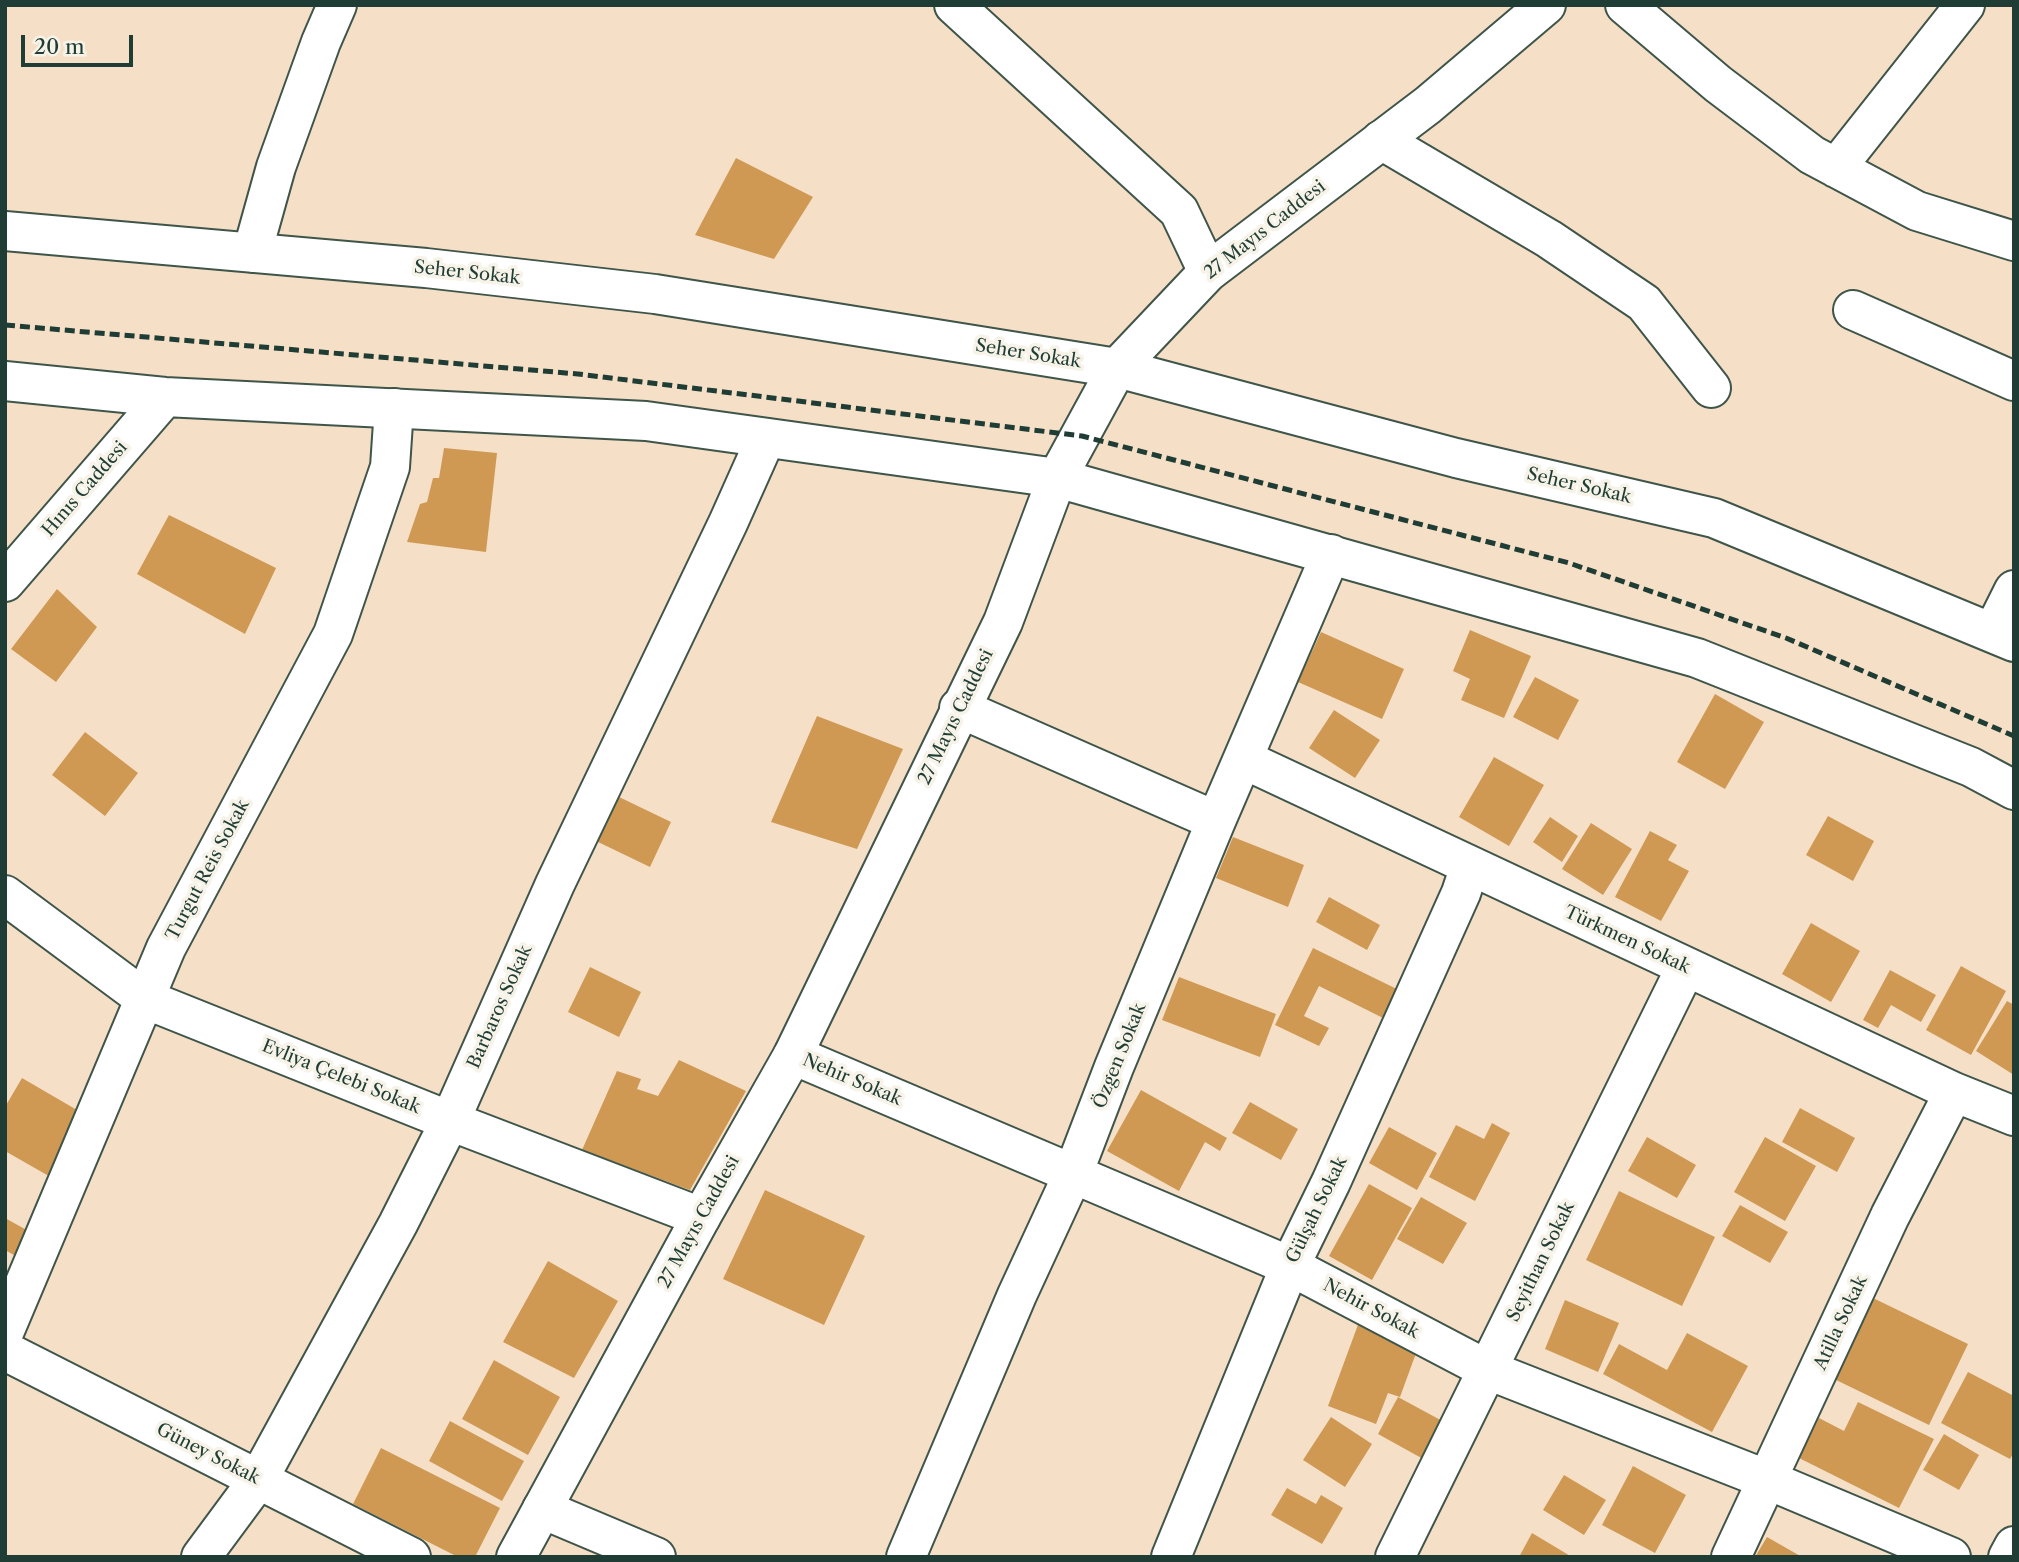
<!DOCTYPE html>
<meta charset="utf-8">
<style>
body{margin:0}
#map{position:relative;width:2019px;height:1562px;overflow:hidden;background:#f5e0c7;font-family:"Libre Caslon Text",serif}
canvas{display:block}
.frame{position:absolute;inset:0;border:7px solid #1f3d34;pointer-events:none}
.scale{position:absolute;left:21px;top:35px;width:112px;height:32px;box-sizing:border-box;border:4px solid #1f3d34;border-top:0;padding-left:9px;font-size:21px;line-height:24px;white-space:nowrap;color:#1f3d34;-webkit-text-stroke:5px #f7f3e8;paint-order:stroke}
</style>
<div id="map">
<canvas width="2019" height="1562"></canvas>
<div class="frame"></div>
<div class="scale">20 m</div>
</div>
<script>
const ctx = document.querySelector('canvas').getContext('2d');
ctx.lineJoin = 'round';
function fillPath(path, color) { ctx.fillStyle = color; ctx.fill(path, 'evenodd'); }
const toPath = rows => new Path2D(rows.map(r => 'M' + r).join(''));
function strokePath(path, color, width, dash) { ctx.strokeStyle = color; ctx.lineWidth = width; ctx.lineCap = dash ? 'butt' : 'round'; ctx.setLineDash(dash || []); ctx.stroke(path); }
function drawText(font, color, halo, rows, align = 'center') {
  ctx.font = font + ' "Libre Caslon Text",serif'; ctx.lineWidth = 7; ctx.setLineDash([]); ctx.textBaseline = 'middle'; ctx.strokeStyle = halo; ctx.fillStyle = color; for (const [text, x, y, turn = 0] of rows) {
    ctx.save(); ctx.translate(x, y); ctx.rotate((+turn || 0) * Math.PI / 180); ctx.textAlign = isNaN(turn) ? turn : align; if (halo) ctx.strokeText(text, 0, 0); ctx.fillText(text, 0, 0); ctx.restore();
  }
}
fillPath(toPath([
 [736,158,813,197,774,259,695,235],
 [444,448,497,453,486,552,407,542,420,504,427,502,433,478,439,478],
 [169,515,276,568,245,634,137,574],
 [57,589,97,627,56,682,11,649],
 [1470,630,1531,656,1504,718,1461,700,1470,679,1453,671],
 [1321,632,1404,669,1382,719,1298,682],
 [1535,677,1579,700,1558,740,1513,717],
 [1715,694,1764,722,1725,789,1677,762],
 [1334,710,1380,740,1355,778,1309,748],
 [817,716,903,749,857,849,771,822],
 [85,732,138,773,105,816,52,775],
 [1494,757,1544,785,1509,846,1459,817],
 [617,796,671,822,650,867,596,841],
 [1828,816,1874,841,1853,881,1806,855],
 [1550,817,1578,836,1562,862,1533,842],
 [1591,823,1632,849,1603,895,1562,869],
 [1650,831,1677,845,1668,860,1689,871,1661,921,1615,897],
 [1233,837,1304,865,1288,907,1216,878],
 [1329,897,1380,925,1367,950,1316,922],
 [1811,923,1860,951,1831,1002,1782,974],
 [1313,948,1409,995,1395,1024,1319,986,1304,1016,1329,1028,1319,1046,1275,1025],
 [1961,966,2006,991,1971,1055,1926,1030],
 [590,967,641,992,619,1037,568,1012],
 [1890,970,1936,995,1921,1022,1891,1005,1878,1028,1863,1020],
 [1179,977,1276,1014,1260,1057,1162,1020],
 [2007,1001,2014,1005,2014,1075,1976,1051],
 [679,1060,746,1091,690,1190,582,1150,617,1071,641,1079,637,1089,658,1096],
 [22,1078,89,1117,54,1179,5,1151,5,1107],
 [1141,1090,1227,1138,1220,1151,1205,1142,1179,1191,1107,1151],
 [1250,1102,1298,1129,1281,1160,1232,1133],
 [1800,1108,1855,1138,1837,1172,1782,1142],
 [1492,1123,1510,1133,1475,1201,1429,1177,1456,1125,1484,1139],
 [1389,1127,1437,1153,1417,1190,1369,1163],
 [1647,1137,1696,1165,1677,1198,1628,1171],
 [1765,1137,1816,1166,1785,1221,1734,1192],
 [1369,1184,1412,1208,1372,1280,1329,1256],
 [765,1190,865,1236,824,1325,723,1279],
 [1619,1191,1715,1237,1682,1306,1586,1260],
 [1421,1197,1467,1223,1443,1264,1397,1239],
 [1740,1205,1788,1232,1770,1263,1722,1236],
 [5,1218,41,1238,28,1263,5,1250],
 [548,1261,618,1301,574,1378,503,1342],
 [1873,1298,1968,1344,1929,1425,1834,1379],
 [1565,1300,1619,1323,1598,1372,1545,1349],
 [1359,1322,1419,1345,1400,1397,1388,1393,1376,1424,1328,1406],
 [1687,1333,1748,1366,1712,1432,1603,1374,1619,1344,1667,1370],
 [494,1360,560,1397,528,1455,462,1419],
 [1968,1372,2014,1396,2014,1452,2010,1459,1941,1423],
 [1398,1397,1446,1423,1425,1460,1378,1434],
 [1858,1402,1934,1439,1899,1508,1799,1458,1819,1418,1844,1431],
 [1331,1417,1372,1444,1345,1487,1303,1460],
 [450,1421,524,1461,502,1501,429,1461],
 [1944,1434,1979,1455,1959,1490,1923,1470],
 [381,1448,500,1508,475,1557,458,1557,353,1504],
 [1633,1466,1686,1495,1655,1553,1602,1525],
 [1564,1475,1606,1500,1584,1535,1543,1510],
 [1287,1488,1316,1504,1321,1495,1343,1508,1322,1544,1271,1515],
 [1532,1533,1572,1557,1519,1557],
 [1767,1537,1802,1557,1755,1557]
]), '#cf9954');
const street = toPath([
 [954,5,1179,211,1208,272],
 [1625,5,1718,84,1812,155,1917,211,2014,241],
 [1381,140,1549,239,1644,303,1711,388],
 [1836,168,1965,5],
 [5,231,426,268,655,294,1117,368,1456,458,1714,518,2014,642],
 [252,253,276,167,321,42,337,5],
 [1853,310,2014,381],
 [1993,632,2014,590],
 [959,708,1216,821],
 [1243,759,1954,1092,2014,1116],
 [5,895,145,999,450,1121,701,1217],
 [793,1055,1290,1266,1488,1370,1768,1480,1951,1557],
 [5,1330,166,948,333,634,390,467,394,408],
 [5,1351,411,1557],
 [542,1509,656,1557],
 [201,1557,258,1480,398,1224,450,1121,555,884,728,523,766,438],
 [906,1557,1017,1295,1073,1174,1114,1067,1216,821,1331,554],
 [1171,1557,1290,1266,1331,1182,1461,893,1470,866],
 [1395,1557,1686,967],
 [1731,1557,1890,1216,1954,1092],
 [2008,1557,2014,1546]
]);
const secondary = toPath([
 [5,381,165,397,646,421,1057,478,1697,658,1971,767,2014,790],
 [5,582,165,397],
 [516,1557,701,1217,793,1055,1003,622,1057,478,1117,368,1208,272,1428,105,1546,5]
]);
strokePath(street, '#3f554a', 42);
strokePath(secondary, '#3f554a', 42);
strokePath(street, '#fff', 38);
strokePath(secondary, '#fff', 38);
strokePath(toPath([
 [5,325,578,374,1082,436,1569,563,1786,638,2014,736]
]), '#1f3d34', 5, [10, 5]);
drawText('18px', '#1f3d34', '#f7f3e8', [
 ["27 Mayıs Caddesi",1265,230,-38],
 ["Seher Sokak",467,273,6],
 ["Seher Sokak",1028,354,9],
 ["Seher Sokak",1579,486,13],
 ["Hınıs Caddesi",85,489,-49],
 ["27 Mayıs Caddesi",956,717,-64],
 ["Turgut Reis Sokak",208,870,-62],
 ["Türkmen Sokak",1627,940,25],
 ["Barbaros Sokak",500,1007,-66],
 ["Özgen Sokak",1120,1056,-68],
 ["Evliya Çelebi Sokak",341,1077,22],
 ["Nehir Sokak",852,1080,23],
 ["Gülşah Sokak",1317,1210,-64],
 ["27 Mayıs Caddesi",699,1222,-61],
 ["Seyithan Sokak",1541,1262,-64],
 ["Nehir Sokak",1371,1309,28],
 ["Atilla Sokak",1841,1323,-65],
 ["Güney Sokak",208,1454,27]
]);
</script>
